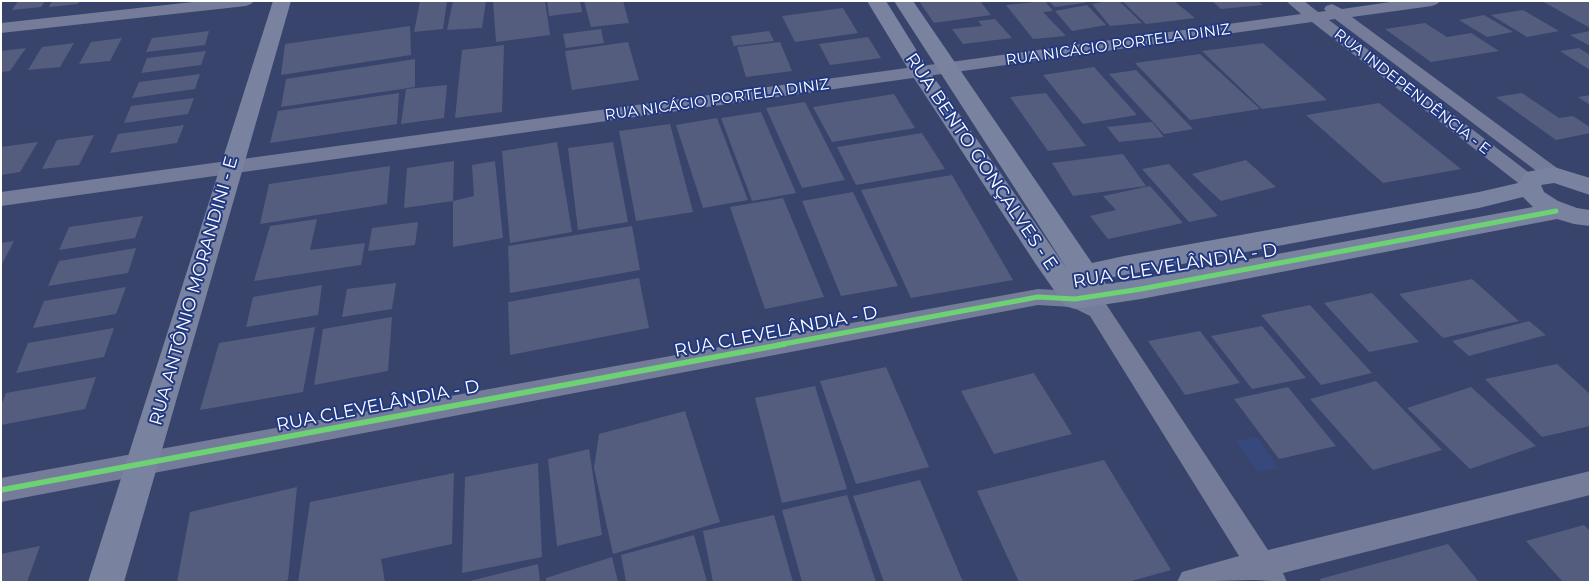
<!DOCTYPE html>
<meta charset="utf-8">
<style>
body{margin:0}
#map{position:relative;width:1591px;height:583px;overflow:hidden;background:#38446c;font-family:Montserrat,sans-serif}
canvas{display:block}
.frame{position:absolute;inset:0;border:2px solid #fff;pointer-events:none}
</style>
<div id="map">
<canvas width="1591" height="583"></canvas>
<div class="frame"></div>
</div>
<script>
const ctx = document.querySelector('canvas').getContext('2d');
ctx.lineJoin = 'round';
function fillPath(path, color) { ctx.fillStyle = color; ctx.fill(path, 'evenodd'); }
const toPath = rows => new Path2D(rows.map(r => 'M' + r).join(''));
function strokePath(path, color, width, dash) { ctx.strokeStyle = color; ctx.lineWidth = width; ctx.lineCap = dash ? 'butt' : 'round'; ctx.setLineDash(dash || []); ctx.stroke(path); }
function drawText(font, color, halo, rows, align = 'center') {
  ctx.font = font + ' Montserrat,sans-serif'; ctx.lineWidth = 4; ctx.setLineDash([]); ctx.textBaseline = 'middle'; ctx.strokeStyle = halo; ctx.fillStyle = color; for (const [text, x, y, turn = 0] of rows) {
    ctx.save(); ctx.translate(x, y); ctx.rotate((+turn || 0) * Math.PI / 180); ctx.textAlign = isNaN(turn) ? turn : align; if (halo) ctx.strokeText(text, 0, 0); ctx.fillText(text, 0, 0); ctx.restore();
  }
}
fillPath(toPath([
 [1257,437,1279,468,1258,472,1236,441]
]), '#37487c');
fillPath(toPath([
 [18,1,45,1,41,7,12,10],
 [52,1,79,1,78,4,49,7],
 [420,1,447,1,443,29,414,32],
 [453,1,486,1,482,28,447,30],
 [493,1,545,1,550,35,496,42],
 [547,1,580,1,582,12,549,16],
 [584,1,623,1,629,23,591,27],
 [919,1,980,1,991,15,934,23],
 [1045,1,1053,11,1043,12,1066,36,1033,39,1006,5],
 [1048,1,1083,1,1085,3,1055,7],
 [1108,1,1119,1,1142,23,1110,26,1092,4],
 [1122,1,1174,1,1195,18,1146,24],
 [1212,1,1258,1,1263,5,1221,9],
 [1542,1,1590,1,1590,28],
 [1087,5,1106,25,1072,31,1055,11],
 [843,8,858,33,795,42,782,16],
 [1523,10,1559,31,1527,37,1491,15],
 [1484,15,1513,32,1487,37,1459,20],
 [995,19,1012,38,963,44,952,29,982,26,978,21],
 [1425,23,1447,37,1471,33,1499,51,1431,62,1385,29],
 [410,26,411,55,281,75,285,44],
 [601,29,604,43,566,48,563,34],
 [209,31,205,45,146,52,152,38],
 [769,31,774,41,734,46,731,36],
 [1590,31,1590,46,1570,35],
 [868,37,881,58,830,65,819,44],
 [122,38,110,61,79,64,91,42],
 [628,42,639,80,572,90,565,51],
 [780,42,792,71,746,77,737,47],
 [74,43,60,67,28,70,42,47],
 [1263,43,1327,100,1262,109,1202,51],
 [504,45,502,112,455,118,462,50],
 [26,48,10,71,1,72,1,51],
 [1579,48,1590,55,1590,70,1560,51],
 [206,51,201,65,141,73,147,58],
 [1200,54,1260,109,1190,120,1135,63],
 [415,59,415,87,281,107,286,79],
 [1094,67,1137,115,1083,124,1043,75],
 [1136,70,1193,129,1164,134,1109,74],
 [200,74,195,89,132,98,139,82],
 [447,85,444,118,401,124,406,89],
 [399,93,397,124,270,143,278,111],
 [1046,93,1086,146,1048,151,1010,97],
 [1522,93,1559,118,1573,116,1590,127,1590,133,1556,140,1496,97],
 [894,94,915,128,832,142,813,107],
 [1590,95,1590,105,1578,97],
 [194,98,188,114,124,123,131,106],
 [805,102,845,180,802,188,766,108],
 [1379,103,1461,169,1383,183,1306,115],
 [761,112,796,193,752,201,721,118],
 [717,118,748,200,703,208,676,125],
 [1152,122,1164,137,1119,142,1107,127],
 [670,124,693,212,636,221,619,131],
 [184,125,177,143,110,153,118,134],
 [922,133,945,169,856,185,837,147],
 [94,135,79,165,42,169,57,140],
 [38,142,20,172,1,175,1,147],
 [557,142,572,232,510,243,502,151],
 [613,142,628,222,578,230,568,148],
 [1123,154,1146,186,1073,196,1052,163],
 [1246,160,1276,187,1221,201,1192,174],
 [454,161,453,201,404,208,407,168],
 [495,161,503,238,453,247,453,201,474,196,472,165],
 [1169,164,1218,216,1189,222,1142,169],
 [390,166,387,204,260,224,269,184],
 [952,175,1013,280,911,298,861,190],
 [1150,186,1183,223,1108,239,1090,216,1116,210,1103,196],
 [853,192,898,286,841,296,802,201],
 [783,198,824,297,765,309,730,207],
 [143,216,135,238,59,250,69,227],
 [317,219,310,250,365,243,361,265,254,281,270,226],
 [418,222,415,245,368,251,372,228],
 [632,226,640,270,510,293,508,246],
 [14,241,1,266,1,243],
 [136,248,128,273,48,286,59,261],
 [639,278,649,328,510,355,508,302],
 [1472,279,1519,321,1443,338,1399,294],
 [396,283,392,309,342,317,347,289],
 [322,285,318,315,246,327,253,297],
 [126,287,116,314,33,328,44,301],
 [1372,293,1419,342,1369,352,1324,303],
 [1310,305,1372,373,1321,385,1261,315],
 [392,317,388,371,314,385,323,329],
 [1529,321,1546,335,1469,356,1452,341],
 [1262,326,1306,378,1252,389,1211,336],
 [315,327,303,392,200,410,219,343],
 [114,328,104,357,16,373,28,343],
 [1200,331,1240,383,1185,395,1148,341],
 [1557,364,1590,394,1590,426,1542,437,1485,379],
 [886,367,929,467,856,484,820,381],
 [1034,373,1072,434,994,454,961,391],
 [96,377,85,409,1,425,1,405,6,393],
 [1376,381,1442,450,1373,470,1310,399],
 [815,386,847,489,782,503,755,398],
 [1288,387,1336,446,1279,459,1234,399],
 [1471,387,1536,446,1470,469,1407,408],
 [685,411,720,522,613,554,594,468,599,434],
 [589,449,602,535,557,546,548,459],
 [1104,460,1171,570,1128,582,1019,582,977,491],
 [538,463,542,557,462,573,465,477],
 [454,473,452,544,381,559,385,582,298,582,310,502],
 [920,480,963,582,884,582,853,496],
 [297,487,288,580,281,582,177,582,190,512],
 [847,495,876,582,802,582,782,510],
 [774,515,793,582,713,582,703,531],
 [1584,525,1590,531,1590,582,1563,582,1526,541],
 [694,535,707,582,626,582,621,555],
 [1448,544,1479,582,1321,582,1320,579],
 [40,546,27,582,1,582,1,554],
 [612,557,618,582,546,582,546,578],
 [538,564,540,582,470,582,470,581]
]), '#545d7e');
fillPath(toPath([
 [202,1,254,1,251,4,246,6,1,33,1,23,202,1],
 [1286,1,1304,1,1318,12,1326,11,1324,9,1326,6,1332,4,1342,9,1397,1,1440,1,1437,4,1432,6,1352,17,1561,171,1564,175,1561,179,1554,181,1547,179,1335,19,1329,20,1536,178,1539,182,1536,186,1529,188,1522,186,1312,22,1,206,1,192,1301,14,1286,1],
 [1038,289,1075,291,1106,304,1268,550,1590,471,1590,495,1283,573,1287,582,1254,580,1177,582,1182,572,1239,556,1090,316,1072,307,1038,305,1,502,1,478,1038,289]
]), '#747c9a');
fillPath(toPath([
 [273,1,291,1,124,582,88,582,273,1],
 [867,1,886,1,930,72,1067,269,894,1,913,1,1092,263,1124,256,1479,192,1518,183,1526,172,1554,167,1590,178,1590,195,1554,183,1541,185,1544,192,1558,201,1577,208,1590,210,1590,226,1574,224,1557,219,1141,299,1075,309,1065,306,1035,263,910,72,867,1],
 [1523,197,1533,207,1141,279,1106,284,1103,279,1479,208,1523,197]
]), '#79829f');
strokePath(toPath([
 [778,345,1038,297,1075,299,1141,289,1556,211]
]), '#6cd273', 5);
strokePath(toPath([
 [1,490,785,344]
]), '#6cd273', 5.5);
drawText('15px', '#fff', '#223982', [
 ["RUA NICÁCIO PORTELA DINIZ",1118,45,-8],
 ["RUA INDEPENDÊNCIA - E",1412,92,38],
 ["RUA NICÁCIO PORTELA DINIZ",717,100,-8]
]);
drawText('18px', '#fff', '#223982', [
 ["RUA BENTO GONÇALVES - E",981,162,56],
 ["RUA CLEVELÂNDIA - D",1175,266,-9],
 ["RUA ANTÔNIO MORANDINI - E",194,291,-74],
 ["RUA CLEVELÂNDIA - D",776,332,-11],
 ["RUA CLEVELÂNDIA - D",378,406,-11]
]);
</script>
